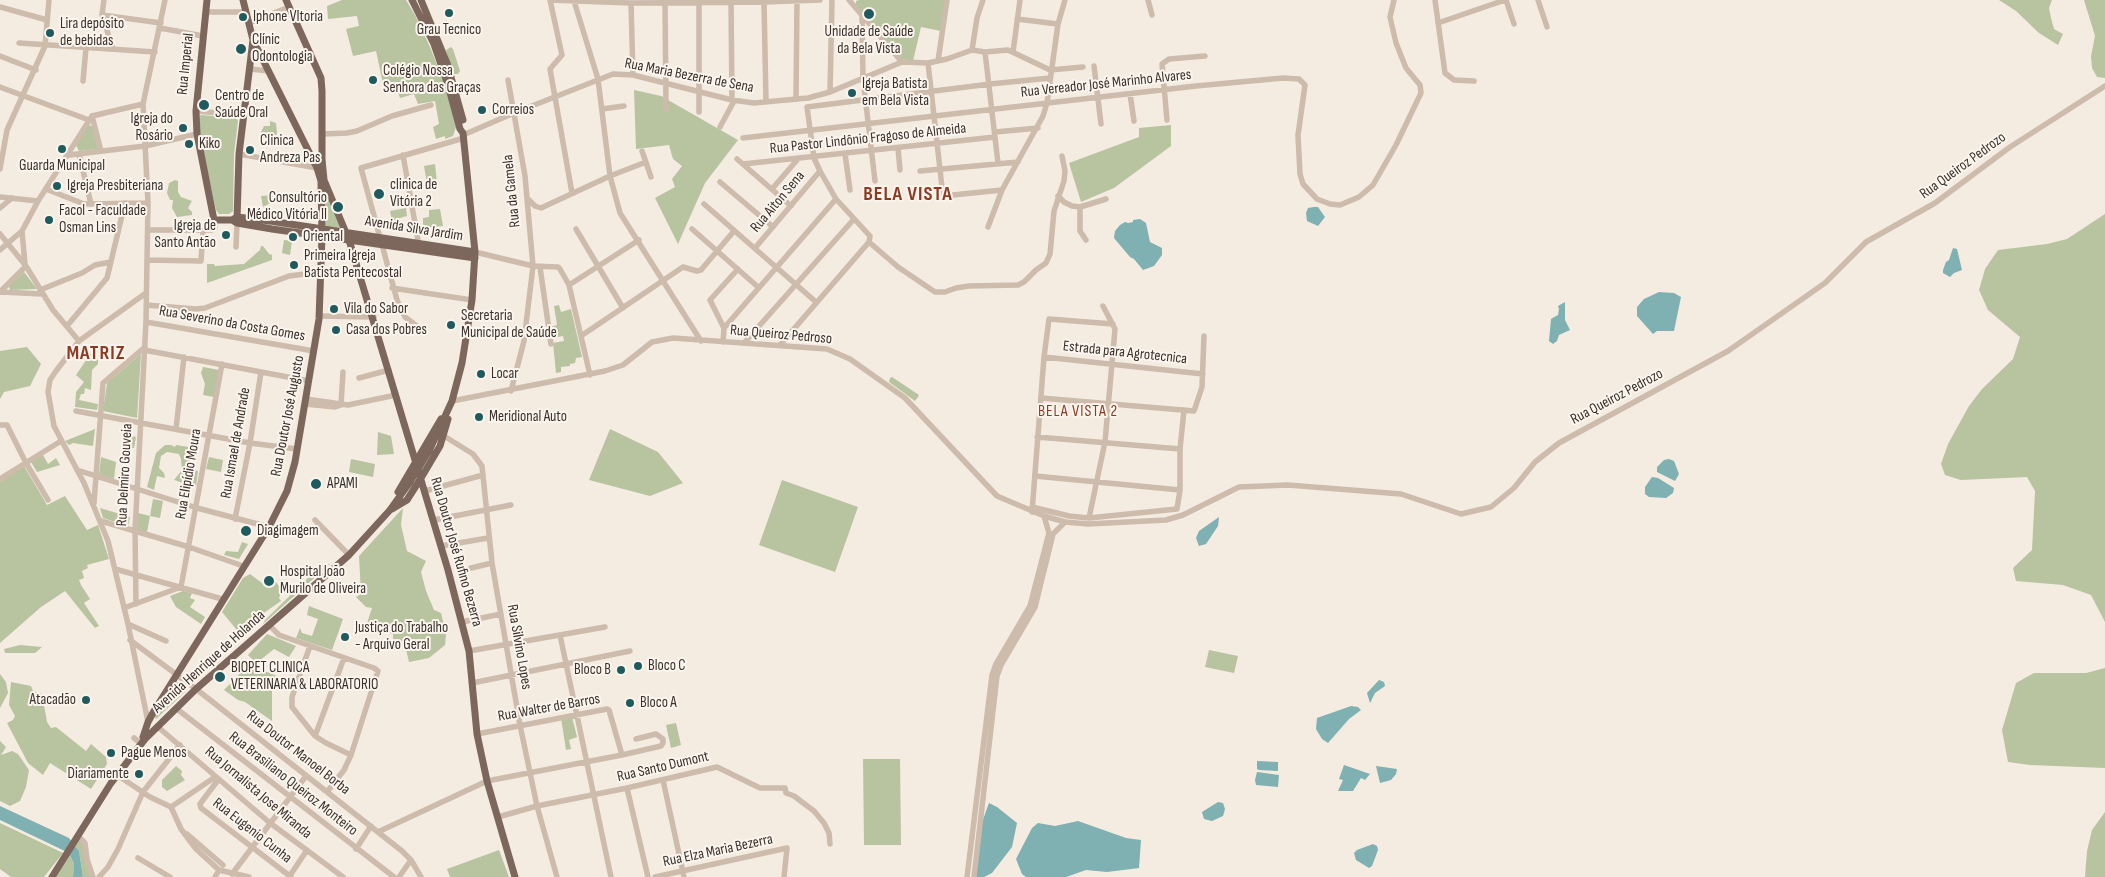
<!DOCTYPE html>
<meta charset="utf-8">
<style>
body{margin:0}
canvas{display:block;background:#f4ebe1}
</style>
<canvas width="2105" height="877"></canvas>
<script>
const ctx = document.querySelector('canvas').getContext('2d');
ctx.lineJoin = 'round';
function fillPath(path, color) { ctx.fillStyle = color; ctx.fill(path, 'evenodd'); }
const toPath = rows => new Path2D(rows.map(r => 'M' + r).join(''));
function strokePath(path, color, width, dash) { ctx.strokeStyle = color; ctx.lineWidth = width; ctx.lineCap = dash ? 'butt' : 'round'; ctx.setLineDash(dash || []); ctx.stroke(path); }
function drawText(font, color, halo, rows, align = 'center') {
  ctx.font = font + ' "Sofia Sans Condensed",sans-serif'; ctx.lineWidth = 4; ctx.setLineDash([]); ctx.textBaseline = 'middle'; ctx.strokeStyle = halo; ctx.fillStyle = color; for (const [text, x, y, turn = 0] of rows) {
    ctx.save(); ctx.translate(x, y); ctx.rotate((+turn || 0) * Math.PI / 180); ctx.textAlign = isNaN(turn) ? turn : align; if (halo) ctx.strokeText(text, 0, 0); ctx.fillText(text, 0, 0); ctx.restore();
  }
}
fillPath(toPath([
 [342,0,406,0,415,15,430,47,449,96,456,127,453,136,445,139,445,136,436,139,433,127,439,124,435,101,418,104,414,94,400,98,398,92,385,93,376,51,353,56,346,29,359,26,357,16,328,19,327,6],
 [859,0,946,0,941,31,921,27,913,61,901,59,856,5,856,1],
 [1999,0,2052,0,2049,8,2051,18,2054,29,2063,34,2058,45,2039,33,2016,11],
 [2084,0,2105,0,2105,78,2097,77,2092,68,2091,56,2095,36],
 [451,47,453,49,460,71,458,74,453,74,446,50],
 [634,90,661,96,738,140,705,183,678,244,655,198,675,187,672,179,682,166,673,159,669,145,636,149],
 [201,115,236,118,238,121,234,154,233,211,229,214,219,214,216,210,199,133,200,116],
 [270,121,276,123,277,133,275,138,266,137,261,132,264,126,270,126],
 [88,125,92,126,98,149,79,151,76,145],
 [1171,125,1171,146,1114,188,1081,202,1069,163,1139,137,1139,128],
 [435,164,437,182,427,184,424,166],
 [175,180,178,181,178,192,181,197,192,201,188,208,192,212,192,215,177,217,172,208,173,200,170,200,167,193,169,183],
 [324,183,344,231,324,228],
 [274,195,272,202,263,207,261,196],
 [406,208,407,216,400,218,400,221,394,223,392,221,390,211],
 [440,209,443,226,423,228,423,218,429,217,429,210],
 [2105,214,2105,622,2091,595,2063,585,2016,581,2013,568,2032,550,2035,491,2027,477,1961,480,1945,475,1941,464,1948,444,1969,406,1982,389,2013,359,2020,337,1988,310,1979,290,1985,269,1998,250,2047,244,2067,239],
 [284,240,292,241,290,255,282,253],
 [261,246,263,246,269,254,272,255,272,260,207,283,207,264,214,264,215,266,244,264,260,250],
 [24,272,37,289,10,290,9,286],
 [559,305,561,312,571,309,582,357,576,358,575,363,570,364,570,366,561,367,561,372,556,373,553,343,564,341,563,336,552,338,551,327,557,325,554,306],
 [27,347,41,364,30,386,4,392,0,399,0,351],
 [91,353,98,360,98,364,92,370,91,390,85,388,84,394,81,394,79,400,98,404,97,410,75,407,76,392,84,382,76,375],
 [141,354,137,418,103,411,107,383],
 [203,367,219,370,214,397,203,395,205,384,201,373],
 [892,377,919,395,918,397,915,401,889,382,890,378],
 [95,429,93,446,73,443,69,445,65,441],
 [610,429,658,452,683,483,650,496,589,480],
 [378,432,391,436,394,454,377,455],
 [128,435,136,437,134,448,124,448,122,445,123,436],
 [165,445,171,445,175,447,176,445,195,448,191,469,198,471,196,487,174,480,182,470,181,459,179,454,167,452,161,456,159,468,164,473,165,478,157,476,154,490,147,487,156,453],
 [43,455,48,464,56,458,60,465,37,472,31,462],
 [101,457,116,462,114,479,99,475],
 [209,457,223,460,221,472,206,469],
 [351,459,375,464,373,477,349,472],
 [24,466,47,505,65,496,87,530,98,525,109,559,87,565,88,568,82,571,84,578,79,580,81,585,90,599,84,603,99,626,95,628,65,591,41,607,0,643,0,482],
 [782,480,858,507,835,572,759,545],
 [153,499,163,501,160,518,150,516,147,532,138,530,138,513,150,516],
 [100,508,130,517,128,526,103,518],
 [403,508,401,525,407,551,426,561,421,572,426,591,434,610,441,613,446,634,445,645,429,658,409,662,405,645,393,642,393,634,366,626,372,608,366,607,356,597,361,594,359,556],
 [242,542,248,544,239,559,224,555,226,551,238,552],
 [331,563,263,624,265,620,313,573],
 [250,574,266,586,274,579,282,591,279,598,281,601,258,617,241,635,222,612,243,578],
 [183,591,192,593,190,598,195,600,190,607,205,617,201,624,176,607,170,596],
 [309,606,343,619,332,650,296,638,300,628,302,633,312,636,318,619,307,615],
 [267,634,296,646,289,657,274,649,253,666,279,677,272,689,272,721,245,702,238,700,224,690,253,660,248,655],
 [20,645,42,647,35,653,5,653,4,649],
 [1209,650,1238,656,1234,673,1205,667],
 [2105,668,2105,768,2030,765,2008,762,2002,730,2016,683,2034,673,2086,673],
 [0,674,6,682,8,693,0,708],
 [11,682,31,686,33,691,42,694,47,722,51,728,56,727,86,751,91,744,106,757,107,764,91,789,50,763,43,775,28,763,7,723,13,720,15,716,9,705],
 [177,682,186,691,156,719,155,716,175,683],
 [572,717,577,737,569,740,571,749,566,750,561,718],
 [676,723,681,745,671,748,666,725],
 [0,741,6,747,1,755,12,751,18,754,29,770,26,787,20,801,10,806,0,801],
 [863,759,900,759,901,845,864,845],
 [176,766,182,771,181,775,185,780,167,791,162,787,162,780],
 [2105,812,2105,877,2085,877,2087,851,2092,830],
 [0,823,63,853,44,877,11,877,0,869],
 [78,838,85,844,92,877,83,877,79,851,74,844],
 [499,850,509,877,450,877,447,869],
 [69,853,74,864,73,877,56,877]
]), '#b8c4a0');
fillPath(toPath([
 [1314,207,1318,207,1325,217,1318,226,1307,221,1306,213,1308,208],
 [1140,219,1146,223,1150,242,1162,248,1162,255,1154,266,1143,270,1134,259,1130,257,1114,238,1115,231,1120,225,1125,222,1128,223,1133,222,1133,220],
 [1953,248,1957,249,1962,270,1954,273,1950,277,1943,273,1943,270,1946,262,1949,260],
 [1659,292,1674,293,1681,297,1674,331,1657,331,1653,334,1637,316,1637,307,1644,299],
 [1565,302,1565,320,1570,330,1559,335,1557,341,1553,344,1549,341,1551,319,1558,315,1559,309,1558,306],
 [1669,459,1674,461,1679,474,1675,481,1657,472,1657,467,1664,460],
 [1652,477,1658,478,1674,488,1673,493,1666,498,1649,497,1645,494,1645,487],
 [1219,517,1218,526,1206,544,1199,546,1196,538,1199,531],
 [1379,680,1384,682,1385,686,1375,693,1370,703,1367,693],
 [1351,706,1358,707,1361,710,1349,719,1328,743,1322,739,1316,729,1317,718],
 [1257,761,1278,762,1278,771,1259,770,1257,769],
 [1344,765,1370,774,1365,780,1361,778,1353,791,1338,791,1343,780,1339,779],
 [1376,766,1397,769,1396,774,1391,780,1380,783],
 [1257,772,1279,775,1278,787,1256,785,1255,780],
 [1218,802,1223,803,1225,809,1223,816,1212,821,1204,819,1202,812],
 [989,803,997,807,1017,823,1012,847,992,873,984,877,974,877,981,825],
 [0,806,69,838,79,851,83,877,73,877,74,864,69,853,0,820],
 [1078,821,1126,838,1141,840,1139,868,1107,872,1086,870,1066,877,1026,877,1022,874,1016,859,1032,828,1038,823,1055,826],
 [1373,844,1377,846,1378,850,1372,866,1369,868,1356,860,1354,853,1357,850]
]), '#7fb0b2');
strokePath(toPath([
 [104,0,102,15,113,49],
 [550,0,631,3,764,2,820,0],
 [550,0,562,55,550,69,572,193],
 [849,0,902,62],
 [1148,0,1152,15],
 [1435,0,1445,73,1454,80,1474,81],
 [1506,0,1514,24],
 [1538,0,1547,27],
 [574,1,598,79,610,176,620,213,701,341],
 [731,2,732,100],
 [764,2,766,102],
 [631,3,633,75],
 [665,3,666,109],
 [0,7,47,20],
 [206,12,246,12],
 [102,15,161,23],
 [862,16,863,79,875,181],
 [1017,19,1058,24],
 [249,23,289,7],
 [1438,23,1505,0],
 [160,28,203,36],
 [832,29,862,29],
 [19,43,155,52],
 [972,50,985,52,1008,50,1050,70,1083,67],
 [972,50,977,18,983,0],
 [985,52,998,163],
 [1013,52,1020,0],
 [0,56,36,70],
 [938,61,947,0],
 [928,63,943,196,1002,190],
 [1094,66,1101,124],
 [250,69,269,71],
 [508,80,525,176,533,266,524,341,511,391],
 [83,81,86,48],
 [0,87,89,120],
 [830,92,832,0],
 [1130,94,1134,121],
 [796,99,797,1],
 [602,109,624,106],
 [196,111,243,115],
 [699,112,699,2],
 [92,116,143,104],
 [92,116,101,151],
 [1167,120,1162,64,1169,59,1205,56],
 [720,127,734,101],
 [995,132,1038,128],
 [323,134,347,133,357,131,392,116,431,105],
 [463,135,514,113,613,74,633,75,732,100,754,103,808,98,830,92,902,62,928,63,947,59,972,50],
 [743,138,1196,86,1283,78,1299,79,1305,85,1298,135,1300,174,1303,184,1317,199,1330,204,1340,205,1359,197,1373,185,1396,145,1421,93,1420,85,1406,68,1396,43,1390,17,1394,0],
 [898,148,900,170],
 [642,151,651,177],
 [79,154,91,204],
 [239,154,317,168],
 [845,154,850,190],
 [69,155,145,146,197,134],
 [403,155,419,246],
 [737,159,791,206],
 [743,164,995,137],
 [0,169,7,130,45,46,49,0],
 [920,171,1018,162],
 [720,182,773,227],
 [46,189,84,204,148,203],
 [772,189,797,160],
 [1058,196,1064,202,1072,206,1080,207,1106,199],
 [0,197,38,201],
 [527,198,535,206,541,208,610,176,646,162],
 [704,204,816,302],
 [1080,207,1080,231,1086,240],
 [0,208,12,198],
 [988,227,1002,190,1043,116,1047,103,1058,24,1065,0],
 [576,229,623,308],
 [692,229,758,287],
 [148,230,212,230,215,228,214,220],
 [22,231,25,264],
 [0,234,26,266,53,310,79,341],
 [869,242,870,236,836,199,820,171,814,158,807,107,990,84,1050,78],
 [869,242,898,267,935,292,945,292,956,288,969,286,1018,285,1024,282,1036,270,1046,263,1050,254,1054,211,1064,181,1065,171,1062,156],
 [236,247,237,223],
 [755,248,820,171],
 [0,250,22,231,38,201,92,116],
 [475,252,533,266,558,267,560,269,569,285,590,375],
 [147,260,201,261,203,231],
 [540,267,551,344],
 [569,285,639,240],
 [392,288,472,300],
 [40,290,82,273,95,265,111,262],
 [0,292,26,266],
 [1,292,42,294],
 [146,293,79,341,56,371,50,380,48,392,54,426,84,483,108,541,128,624,148,722],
 [146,305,196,309,205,308,289,276,321,272],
 [319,316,374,317],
 [146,322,314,351],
 [67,326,107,278,125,203],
 [724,328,710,300,738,269],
 [422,330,405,317,397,300,361,168,464,138],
 [581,336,683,267,697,271,701,270,734,231],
 [723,342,724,328,836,199],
 [744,343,854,219],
 [780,345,869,242],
 [144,350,309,381],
 [1044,357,1203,374],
 [359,378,389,370],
 [1041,398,1194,411,1202,387,1204,336],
 [306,399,348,405,396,395],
 [452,401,605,371,623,365,652,342,673,338,827,349,850,359,905,398,997,496,1044,516,1065,522,1088,524,1166,520,1183,515,1239,487,1288,485,1401,494,1461,514,1491,507,1514,488,1535,462,1559,443,1728,351,1825,283,1866,242,1935,203,2010,147,2105,86],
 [305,404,335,407,341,405],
 [341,405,343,372],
 [76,411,250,443,297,449],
 [0,425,7,425,26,463,48,500],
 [176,429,184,357],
 [444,436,473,454,482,466,492,563,520,725,537,806,557,877],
 [1037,437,1180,449],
 [77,470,197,508,269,527],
 [1035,476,1180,490],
 [0,479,61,441],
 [425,491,483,475],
 [94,503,103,383,145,347],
 [1032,507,1069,516,1089,518,1177,509,1180,490,1180,449,1184,410],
 [1032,512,1044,357,1049,319,1113,324],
 [1089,518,1105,442,1115,329,1103,306],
 [235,519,250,443,261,372],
 [315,520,349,555],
 [434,520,511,505],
 [101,521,189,547,243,566],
 [441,546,488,538],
 [471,568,492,563],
 [115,569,222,599],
 [136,604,135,531,146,322,147,260,148,203,143,104,165,0],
 [124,608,181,587,222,364],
 [462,622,501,614],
 [128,624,166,641],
 [270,626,279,635,374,668,378,671,351,755,344,770,327,792],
 [560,635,611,877],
 [130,640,200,692,402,851,411,860,421,877],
 [310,646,292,697,292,707,315,736,326,743,351,755],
 [469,651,605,627],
 [472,683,630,651],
 [177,709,394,877],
 [158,727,270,823,343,877],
 [477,734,607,709,609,710,622,755],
 [315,736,344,658],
 [134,738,139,742],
 [117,775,150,797,171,807],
 [218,780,200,804,201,808,291,877],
 [663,780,684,877],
 [627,788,648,877],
 [171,807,181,829,196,849,219,870,249,877],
 [171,807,215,777],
 [498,817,537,806,627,788,717,767,760,788,785,788,786,793,794,796,814,811,824,823,829,833,830,844],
 [378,832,487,781,622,755,661,746,663,743,663,739,656,734,636,739],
 [187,834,223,865],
 [78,836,85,843,87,859,93,877],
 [356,849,371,826],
 [138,858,170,877],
 [232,874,306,776],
 [99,877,108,867,118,849,143,792,180,745],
 [215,877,219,870],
 [289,877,307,850],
 [399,877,411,860],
 [655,877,787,848,784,877],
 [967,877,992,675,996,664,1030,606,1049,533,1044,516],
 [974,877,997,676,1001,665,1035,607,1053,534,1065,522]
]), '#cdbbac', 5.5);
strokePath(toPath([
 [207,0,196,111,197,134,214,220,232,220,237,223,272,229,475,258],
 [286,0,321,78,322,91,322,159,324,180,349,240,448,570,469,651,477,734,487,781,515,877],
 [412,0,434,44,448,85,460,129,463,133,475,252,472,300,462,363,452,401,429,451],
 [421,0,447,63,463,120],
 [232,220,237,217,270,221,475,252],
 [237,220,239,154,253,40],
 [398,492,441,419],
 [392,509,407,500,421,478,440,446,448,419],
 [143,737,148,722,154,711,269,527,287,491,295,462,319,319,322,236,321,181,317,168,253,40,243,0],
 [52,877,111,783,145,739,196,689,349,555,390,510,410,482]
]), '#7d675c', 7);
strokePath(toPath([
 [410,482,429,451]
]), '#7d675c', 7);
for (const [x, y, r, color] of [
 [449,13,5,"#1f5a5e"],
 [869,14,6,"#1f5a5e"],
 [243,17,5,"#1f5a5e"],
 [50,33,5,"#1f5a5e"],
 [241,49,6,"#1f5a5e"],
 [373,80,5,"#1f5a5e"],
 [852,93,5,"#1f5a5e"],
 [204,105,6,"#1f5a5e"],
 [482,110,5,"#1f5a5e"],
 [183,128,5,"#1f5a5e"],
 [189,144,5,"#1f5a5e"],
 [62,149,5,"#1f5a5e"],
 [250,150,5,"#1f5a5e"],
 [57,186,5,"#1f5a5e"],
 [379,194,6,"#1f5a5e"],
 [338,207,6,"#1f5a5e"],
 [49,220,5,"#1f5a5e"],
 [226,235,5,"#1f5a5e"],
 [293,237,5,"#1f5a5e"],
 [294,265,5,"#1f5a5e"],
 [334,309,5,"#1f5a5e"],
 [451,325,5,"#1f5a5e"],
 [336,330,5,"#1f5a5e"],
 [481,374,5,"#1f5a5e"],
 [479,417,5,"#1f5a5e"],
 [316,484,6,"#1f5a5e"],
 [246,531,6,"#1f5a5e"],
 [269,581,6,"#1f5a5e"],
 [345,637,5,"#1f5a5e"],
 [638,666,5,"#1f5a5e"],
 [621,670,5,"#1f5a5e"],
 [220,677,6,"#1f5a5e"],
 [86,700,5,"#1f5a5e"],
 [630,703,5,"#1f5a5e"],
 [111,753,5,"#1f5a5e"],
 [139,774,5,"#1f5a5e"]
]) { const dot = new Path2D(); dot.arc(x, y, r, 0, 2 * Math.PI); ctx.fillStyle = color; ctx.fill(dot); strokePath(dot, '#fbf5ee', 2); }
drawText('15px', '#3b302b', '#fbf5ee', [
 ["Iphone VItoria",253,17],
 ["Lira depósito",60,24],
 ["de bebidas",60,41],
 ["Grau Tecnico",449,30,"center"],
 ["Unidade de Saúde",869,32,"center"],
 ["da Bela Vista",869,49,"center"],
 ["Clínic",252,40],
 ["Odontologia",252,57],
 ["Colégio Nossa",383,71],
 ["Senhora das Graças",383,88],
 ["Igreja Batista",862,84],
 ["em Bela Vista",862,101],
 ["Centro de",215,96],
 ["Saúde Oral",215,113],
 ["Correios",492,110],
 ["Igreja do",173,119,"right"],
 ["Rosário",173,136,"right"],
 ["Clinica",260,141],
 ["Andreza Pas",260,158],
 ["Kiko",199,144],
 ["Guarda Municipal",62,166,"center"],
 ["clinica de",390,185],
 ["Vitória 2",390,202],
 ["Igreja Presbiteriana",67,186],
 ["Consultório",327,198,"right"],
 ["Médico Vitória II",327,215,"right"],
 ["Facol - Faculdade",59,211],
 ["Osman Lins",59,228],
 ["Igreja de",216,226,"right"],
 ["Santo Antão",216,243,"right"],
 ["Oriental",303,237],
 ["Primeira Igreja",304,256],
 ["Batista Pentecostal",304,273],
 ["Vila do Sabor",344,309],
 ["Secretaria",461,316],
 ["Municipal de Saúde",461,333],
 ["Casa dos Pobres",346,330],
 ["Locar",491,374],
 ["Meridional Auto",489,417],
 ["APAMI",327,484],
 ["Diagimagem",257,531],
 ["Hospital João",280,572],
 ["Murilo de Oliveira",280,589],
 ["Justiça do Trabalho",355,628],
 ["- Arquivo Geral",355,645],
 ["Bloco C",648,666],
 ["BIOPET CLINICA",231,668],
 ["VETERINARIA & LABORATORIO",231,685],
 ["Bloco B",611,670,"right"],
 ["Atacadão",76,700,"right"],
 ["Bloco A",640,703],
 ["Pague Menos",121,753],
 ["Diariamente",129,774,"right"]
], 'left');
drawText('15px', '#3b302b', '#fbf5ee', [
 ["Rua Imperial",186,64,-84],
 ["Rua Maria Bezerra de Sena",689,76,11],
 ["Rua Vereador José Marinho Alvares",1106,84,-6],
 ["Rua Pastor Lindônio Fragoso de Almeida",868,139,-6],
 ["Rua Queiroz Pedrozo",1963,166,-36],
 ["Rua da Gamela",512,191,-96],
 ["Rua Aiton Sena",778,202,-50],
 ["Avenida Silva Jardim",414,229,9],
 ["Rua Severino da Costa Gomes",232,324,10],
 ["Rua Queiroz Pedroso",781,335,5],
 ["Estrada para Agrotecnica",1125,353,6],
 ["Rua Queiroz Pedrozo",1617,397,-28],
 ["Rua Doutor José Augusto",288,416,-79],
 ["Rua Ismael de Andrade",236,443,-80],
 ["Rua Elipídio Moura",189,474,-80],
 ["Rua Delmiro Gouveia",125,475,-87],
 ["Rua Doutor José Rufino Bezerra",456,552,74],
 ["Rua Silvino Lopes",519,647,80],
 ["Avenida Henrique de Holanda",209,662,-42],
 ["Rua Walter de Barros",549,708,-10],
 ["Rua Doutor Manoel Borba",298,753,38],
 ["Rua Santo Dumont",663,767,-13],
 ["Rua Brasiliano Queiroz Monteiro",293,784,38],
 ["Rua Jornalista Jose Miranda",258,793,40],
 ["Rua Eugenio Cunha",252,831,38],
 ["Rua Elza Maria Bezerra",718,851,-12]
]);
ctx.letterSpacing = '1px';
drawText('16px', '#8c3b22', '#fbf5ee', [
 ["BELA VISTA 2",1078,412]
]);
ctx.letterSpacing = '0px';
ctx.letterSpacing = '1px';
drawText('bold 20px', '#8c3b22', '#fbf5ee', [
 ["BELA VISTA",908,195],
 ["MATRIZ",96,354]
]);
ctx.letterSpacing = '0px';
</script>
